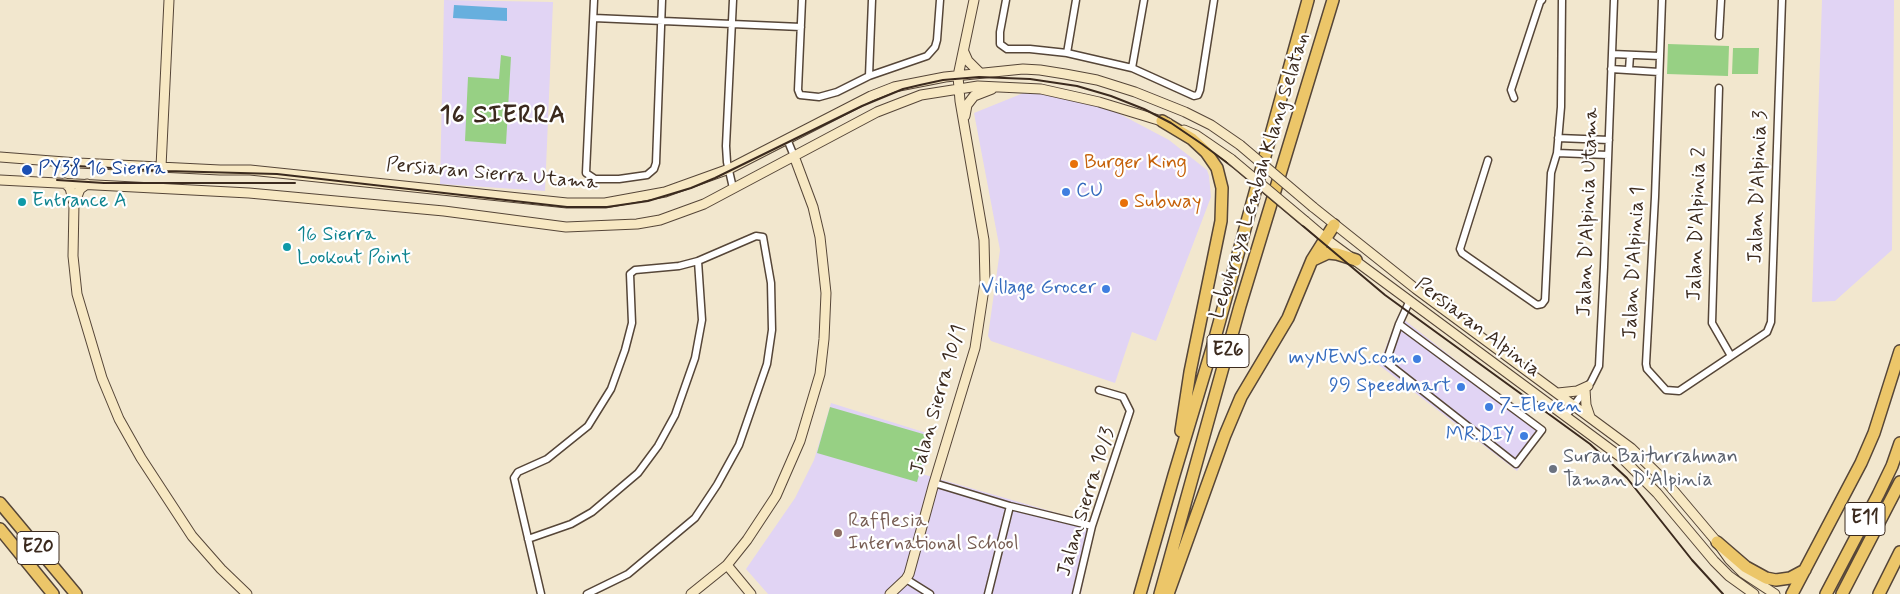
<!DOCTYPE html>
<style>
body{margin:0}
canvas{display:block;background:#f2e7ce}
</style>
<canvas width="1900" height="594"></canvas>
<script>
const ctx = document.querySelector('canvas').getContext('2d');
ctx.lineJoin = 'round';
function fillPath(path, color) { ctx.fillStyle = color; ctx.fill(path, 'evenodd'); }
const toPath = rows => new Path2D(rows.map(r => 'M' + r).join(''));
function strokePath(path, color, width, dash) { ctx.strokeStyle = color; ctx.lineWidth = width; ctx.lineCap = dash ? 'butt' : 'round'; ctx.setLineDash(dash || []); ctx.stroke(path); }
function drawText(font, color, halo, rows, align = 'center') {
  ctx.font = font + ' Mynerve,sans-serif'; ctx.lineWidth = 4.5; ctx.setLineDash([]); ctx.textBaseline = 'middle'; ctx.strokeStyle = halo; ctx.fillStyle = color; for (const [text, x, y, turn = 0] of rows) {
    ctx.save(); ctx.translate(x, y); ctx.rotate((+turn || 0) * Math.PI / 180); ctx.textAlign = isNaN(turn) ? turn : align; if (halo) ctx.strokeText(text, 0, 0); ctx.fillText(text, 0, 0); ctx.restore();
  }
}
fillPath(toPath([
 [444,0,553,2,545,191,440,184],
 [1822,0,1894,0,1892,250,1835,301,1812,302],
 [1026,92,1063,95,1116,112,1169,140,1207,170,1209,176,1211,197,1156,341,1132,332,1115,383,991,341,988,336,1000,250,974,113],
 [1398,315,1545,430,1517,471,1379,365],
 [831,403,933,435,922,474,1095,524,1081,594,768,594,746,569,795,498,814,460]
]), '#e1d4f4');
fillPath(toPath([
 [1668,44,1729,46,1728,76,1667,74],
 [1733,48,1759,48,1758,74,1732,74],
 [501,55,511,57,506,144,465,141,468,77,499,79],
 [830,407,930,436,917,482,817,453]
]), '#97d084');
fillPath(toPath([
 [454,5,507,8,507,21,453,18]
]), '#67afde');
const street = toPath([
 [594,0,586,173,595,179,619,179,647,175,654,169,656,163,662,0],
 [733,0,726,146,727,162,733,188],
 [802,0,798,90,800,95,819,97,837,92,869,76,927,56,935,47,937,40,940,0],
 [1006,0,1000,32,1000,44,1007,49,1030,49,1067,53,1132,68,1194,96,1198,95,1200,90,1214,0],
 [1662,0,1655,197,1646,364,1647,369,1666,390,1679,391,1767,332,1771,322,1782,0],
 [594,18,801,27],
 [1719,36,1721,0],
 [1067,53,1076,0],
 [1612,54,1660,56],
 [1132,68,1144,0],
 [1611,69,1659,72],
 [1629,70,1630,55],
 [869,76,872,0],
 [1719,88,1712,323,1731,356],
 [1514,98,1511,90,1540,2,1542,0],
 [1558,138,1609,140],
 [787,139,794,156],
 [1557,153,1608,155],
 [1488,160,1460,249,1462,253,1537,305,1542,304,1545,300,1551,173,1557,153,1561,107,1562,0],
 [1399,324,1542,430,1516,464,1386,362,1399,324,1410,300],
 [1566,416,1591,382,1599,366,1604,267,1614,0],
 [934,483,1010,506,1092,526],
 [528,539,571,524,592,512,638,473,658,446,675,415,695,358,702,320,698,261],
 [906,579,930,594],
 [541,594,514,478,518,472,547,459,588,426,611,389,625,350,632,323,630,274,635,270,679,266,698,261,756,236,763,237,771,283,772,330,767,364,739,445,717,485,695,518,628,574,587,594],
 [988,594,1010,506],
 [1076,594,1092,526,1130,411,1123,397,1099,390]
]);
const secondary = toPath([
 [964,52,968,61,980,73],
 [965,116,967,105,974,96,992,89],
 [1184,130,1196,135,1231,159],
 [0,157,78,163,220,170,250,170,567,203,605,203,665,192,729,169,871,96,894,87,945,77,1023,69,1040,70,1065,74,1097,80,1135,92,1185,112,1211,125,1240,145],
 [161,167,169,0],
 [0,180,249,193,444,211,566,227,637,224,660,220,704,204,877,112,921,95,978,86,1041,89,1099,102,1168,123],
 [65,183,70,188,74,204,80,189,87,184],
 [74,204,73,256,77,294,102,378,119,419,141,458,192,536,221,569,247,594],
 [1313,207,1416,289,1631,448,1668,484,1717,542,1729,559,1743,573,1775,594],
 [1305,221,1326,239,1622,458,1657,493,1714,561,1729,576,1754,594],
 [1585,389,1586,405,1590,417],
 [1558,393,1577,391,1588,386],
 [727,565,751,594],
 [691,594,727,565,747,540,776,496,800,441,820,374,824,339,826,293,820,237,813,207,794,156],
 [890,594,906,579,909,574,934,483,975,348,985,282,984,240,960,101,958,76,974,0]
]);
const highway = toPath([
 [1162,121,1192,139,1206,152,1217,168,1222,188,1221,221,1190,372,1181,431],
 [1313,260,1328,253,1337,254,1356,260],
 [0,503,76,594],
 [0,529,53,594],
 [1717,542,1746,567,1766,578,1776,580,1790,578,1805,570],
 [1140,594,1174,475,1213,345,1308,0],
 [1160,594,1240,306,1333,0],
 [1168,594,1225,435,1241,397,1288,318,1312,260,1334,225],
 [1792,594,1861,463,1874,433,1900,351],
 [1826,594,1878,495,1892,466,1900,443],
 [1842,594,1900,482],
 [1879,594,1900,552]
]);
strokePath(street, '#564638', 9);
strokePath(secondary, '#564638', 11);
strokePath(highway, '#564638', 14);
strokePath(street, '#fff', 6);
strokePath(secondary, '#f7e8c3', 9);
strokePath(highway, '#ecc669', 11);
strokePath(toPath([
 [58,165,167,171,277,174,567,207,607,207,648,201,691,188,715,178,862,106,903,89,920,85,943,80,979,77,1030,79,1077,86,1111,96,1144,109,1171,123,1202,144,1234,168,1385,295,1590,444,1627,478,1692,560,1723,594],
 [57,180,104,183,295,183]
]), '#3b2a1e', 2);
const secondaryBridge = toPath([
 [1240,145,1313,207],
 [1231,159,1305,221]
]);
strokePath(secondaryBridge, '#564638', 11, []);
strokePath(secondaryBridge, '#f7e8c3', 9);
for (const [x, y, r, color] of [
 [1074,164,5,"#e8710a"],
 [27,170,6,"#1a4fb4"],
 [1066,192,5,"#3f7fe0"],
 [22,202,5,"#0f9aa8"],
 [1124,203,5,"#e8710a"],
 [287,247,5,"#0f9aa8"],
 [1106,289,5,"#3f7fe0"],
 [1417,359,5,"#3f7fe0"],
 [1461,387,5,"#3f7fe0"],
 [1489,407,5,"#3f7fe0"],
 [1524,436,5,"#3f7fe0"],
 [1553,469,5,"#6b7280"],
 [838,533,5,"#8d6e63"]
]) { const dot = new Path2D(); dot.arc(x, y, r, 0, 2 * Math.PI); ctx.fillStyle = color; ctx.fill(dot); strokePath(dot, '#fff', 2); }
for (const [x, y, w] of [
 [1228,351,42],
 [1865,519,40],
 [38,548,42]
]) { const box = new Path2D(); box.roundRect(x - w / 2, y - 16.5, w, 33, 4); ctx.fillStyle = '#fff'; ctx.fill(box); strokePath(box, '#3b2a1e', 1); }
drawText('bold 19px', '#3b2a1e', null, [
 ["E26",1228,351],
 ["E11",1865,519],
 ["E20",38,548]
]);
drawText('20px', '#c56008', '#fff', [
 ["Burger King",1084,164],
 ["Subway",1134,203]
], 'left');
drawText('20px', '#164399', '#fff', [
 ["PY38 16 Sierra",38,170]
], 'left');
drawText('20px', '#3b2a1e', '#fff', [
 ["Persiaran Sierra Utama",492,175,5],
 ["Lebuhraya Lembah Klang Selatan",1261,176,-73],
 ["Jalan D'Alpinia 3",1759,187,-88],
 ["Jalan D'Alpinia Utama",1589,212,-88],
 ["Jalan D'Alpinia 2",1698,224,-88],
 ["Jalan D'Alpinia 1",1635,263,-87],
 ["Persiaran Alpinia",1477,328,37],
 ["Jalan Sierra 10/1",939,400,-74],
 ["Jalan Sierra 10/3",1087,502,-73]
]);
drawText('20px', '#366cbe', '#fff', [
 ["CU",1076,192,"left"],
 ["Village Grocer",1096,289],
 ["myNEWS.com",1407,359],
 ["99 Speedmart",1451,387],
 ["7-Eleven",1499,407,"left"],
 ["MR.DIY",1514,436]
], 'right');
drawText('20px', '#0d838f', '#fff', [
 ["Entrance A",32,202],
 ["16 Sierra",297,236],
 ["Lookout Point",297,259]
], 'left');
drawText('20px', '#5b616d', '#fff', [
 ["Surau Baiturrahman",1563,458],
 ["Taman D'Alpinia",1563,481]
], 'left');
drawText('20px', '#785e54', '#fff', [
 ["Rafflesia",848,522],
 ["International School",848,545]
], 'left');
ctx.letterSpacing = '1px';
drawText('bold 25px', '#3b2a1e', '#fff', [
 ["16 SIERRA",503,117]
]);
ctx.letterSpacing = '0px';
</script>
